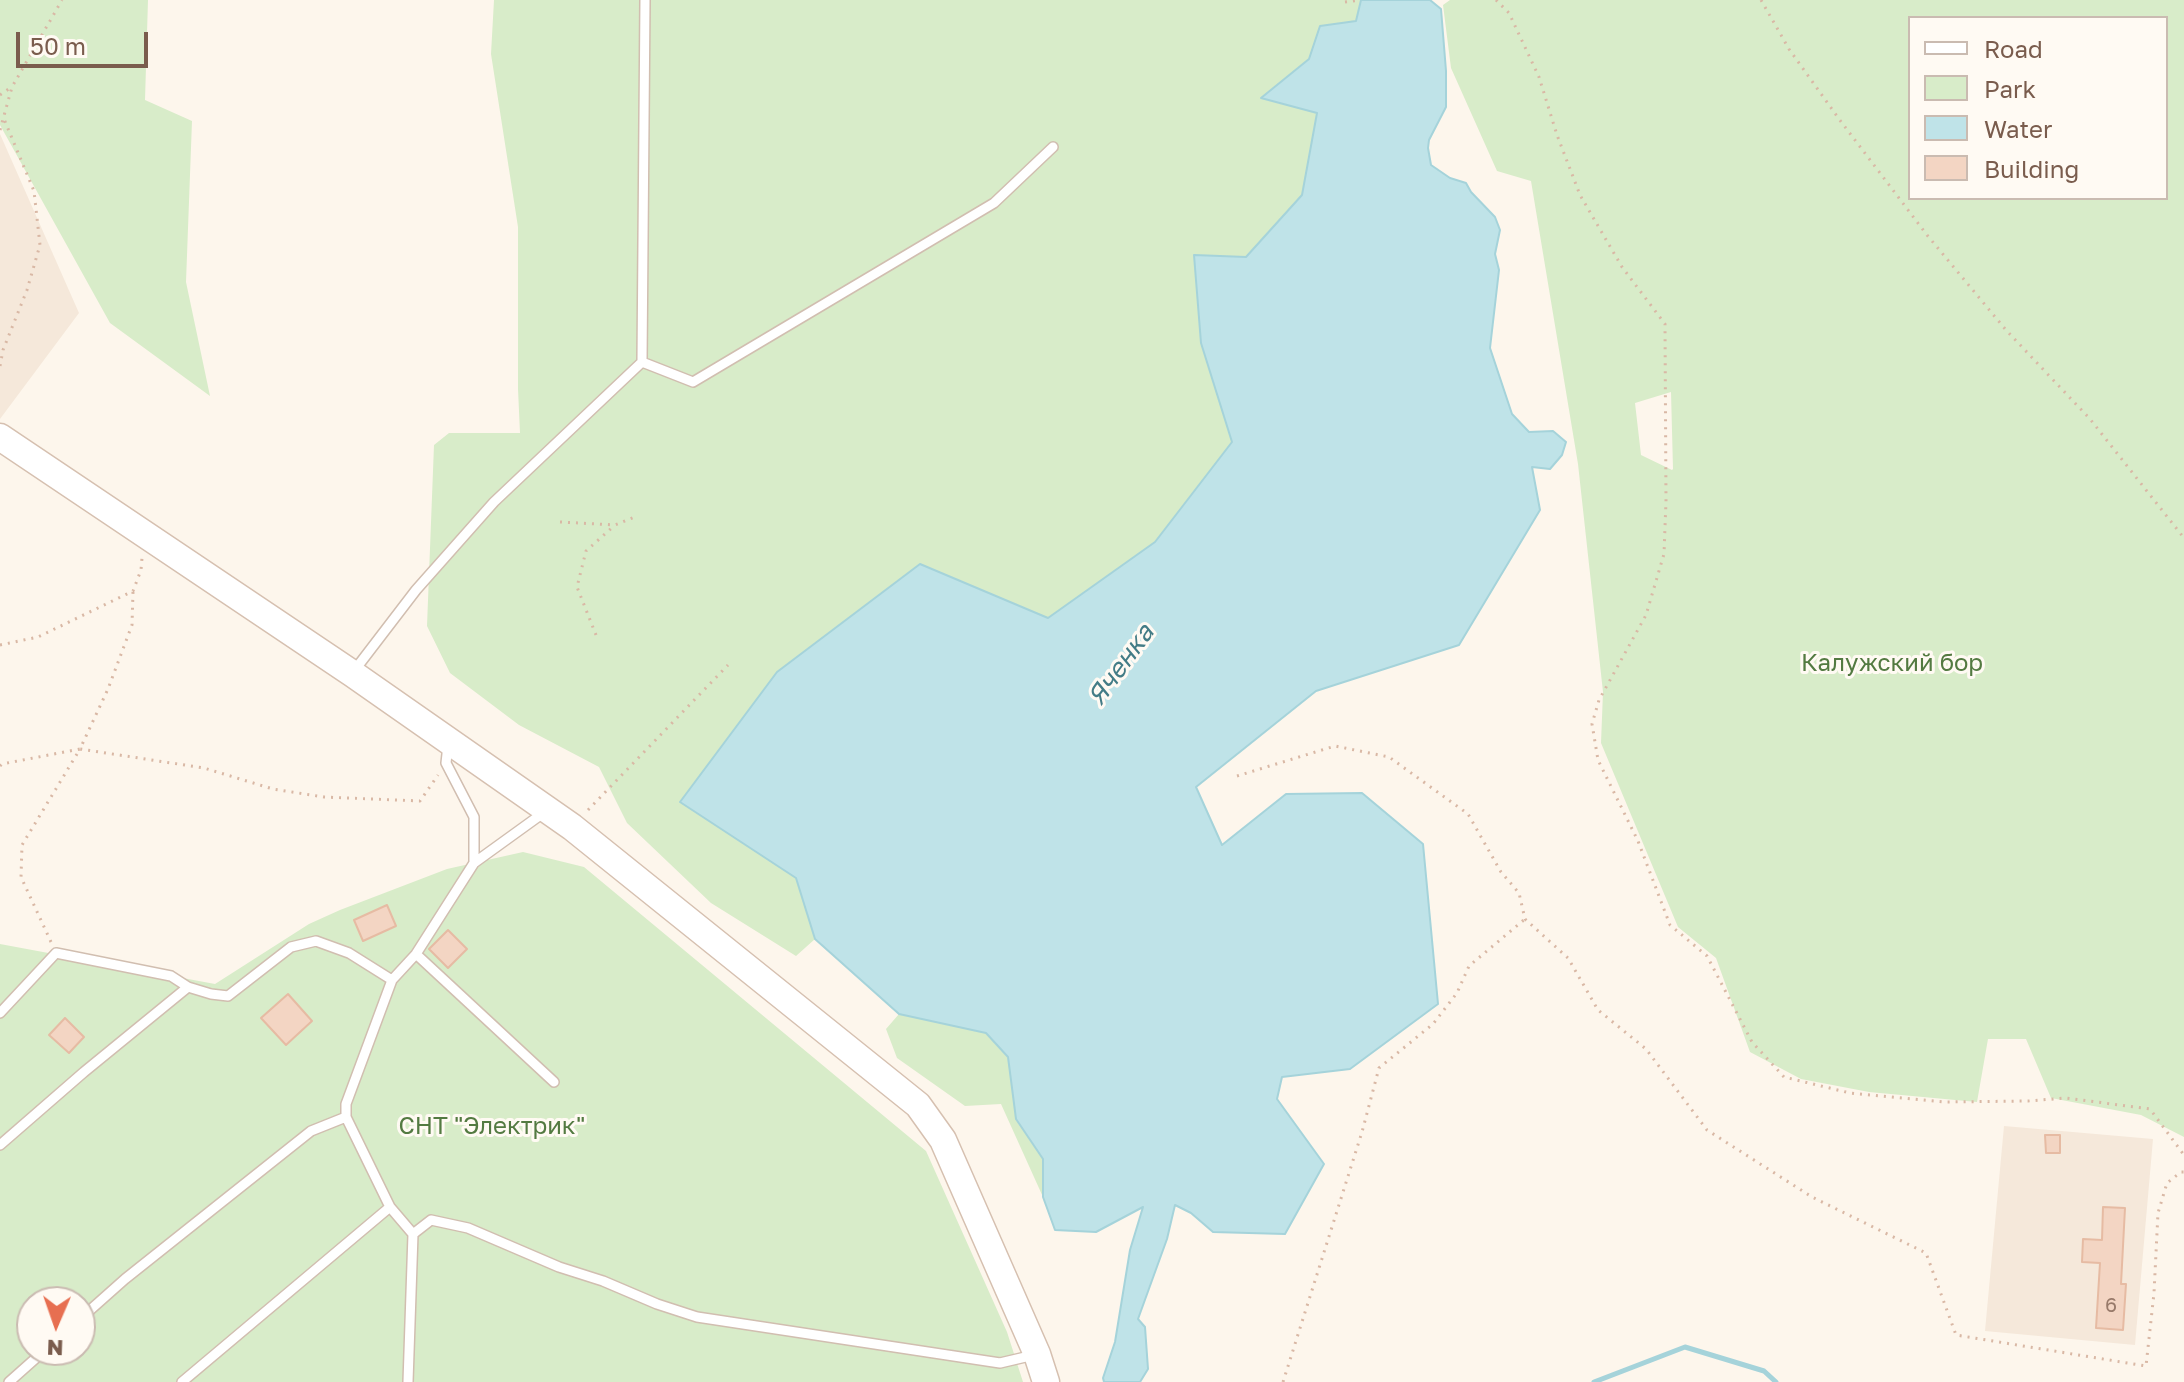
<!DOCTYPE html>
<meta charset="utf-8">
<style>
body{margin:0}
#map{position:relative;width:2184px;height:1382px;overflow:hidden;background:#fdf6ec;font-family:"Golos Text",sans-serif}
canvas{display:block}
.legend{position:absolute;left:1908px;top:16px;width:260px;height:184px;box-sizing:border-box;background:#fffaf3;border:2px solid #cabbb1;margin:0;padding:10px 14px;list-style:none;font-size:24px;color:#7a5c4d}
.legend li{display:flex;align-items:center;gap:16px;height:40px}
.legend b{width:40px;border:2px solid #cabbb1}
.north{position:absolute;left:16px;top:1286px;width:80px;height:80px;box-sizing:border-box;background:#fffaf3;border:2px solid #cabbb1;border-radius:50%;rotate:182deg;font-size:22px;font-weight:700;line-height:32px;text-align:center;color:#7a5c4d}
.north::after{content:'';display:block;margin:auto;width:28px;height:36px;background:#e76f51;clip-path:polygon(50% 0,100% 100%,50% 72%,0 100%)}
.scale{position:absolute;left:16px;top:32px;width:132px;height:36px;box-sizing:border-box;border:4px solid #7a5c4d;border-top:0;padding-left:10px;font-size:24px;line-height:28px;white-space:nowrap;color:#7a5c4d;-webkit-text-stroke:6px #fffaf3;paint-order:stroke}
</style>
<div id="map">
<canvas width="2184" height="1382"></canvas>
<ul class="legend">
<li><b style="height:10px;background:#fff"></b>Road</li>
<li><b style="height:22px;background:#d8ecc9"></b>Park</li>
<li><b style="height:22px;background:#bfe3e8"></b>Water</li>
<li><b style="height:22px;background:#f3d5c3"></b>Building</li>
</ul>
<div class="north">N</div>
<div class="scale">50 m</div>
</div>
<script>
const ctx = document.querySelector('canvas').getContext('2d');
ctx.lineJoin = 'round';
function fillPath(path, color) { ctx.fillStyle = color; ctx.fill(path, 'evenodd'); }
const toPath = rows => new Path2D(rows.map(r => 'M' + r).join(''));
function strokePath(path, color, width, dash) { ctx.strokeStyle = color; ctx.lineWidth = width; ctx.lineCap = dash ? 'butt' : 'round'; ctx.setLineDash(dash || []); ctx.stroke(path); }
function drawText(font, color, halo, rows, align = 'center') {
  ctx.font = font + ' "Golos Text",sans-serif'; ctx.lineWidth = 6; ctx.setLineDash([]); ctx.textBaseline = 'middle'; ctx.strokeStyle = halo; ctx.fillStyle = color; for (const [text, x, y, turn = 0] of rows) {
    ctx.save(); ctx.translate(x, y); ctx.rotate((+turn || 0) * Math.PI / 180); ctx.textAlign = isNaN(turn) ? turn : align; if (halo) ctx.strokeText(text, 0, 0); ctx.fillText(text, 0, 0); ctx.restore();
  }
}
fillPath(toPath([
 [0,134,79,313,0,419],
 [2004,1126,2153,1139,2135,1345,1985,1331]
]), '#f5e8da');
fillPath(toPath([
 [0,0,148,0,145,100,192,121,186,282,210,396,110,323,0,125],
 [494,0,1361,0,1356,21,1320,26,1309,59,1262,97,1317,113,1302,195,1246,257,1194,255,1201,343,1232,442,1155,542,1048,618,920,564,681,802,796,878,815,939,796,956,711,903,627,823,599,767,519,725,450,673,427,626,434,445,449,433,520,433,518,389,518,227,491,54],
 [1450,0,2184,0,2184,1137,2141,1115,2051,1098,2026,1039,1988,1039,1977,1102,1869,1092,1801,1079,1750,1052,1716,958,1678,927,1601,743,1603,692,1578,464,1531,181,1497,171,1451,68,1443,5],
 [1910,18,2166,18,2166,198,1910,198],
 [1671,392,1673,469,1672,470,1641,455,1635,403],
 [523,852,584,867,926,1151,1007,1332,1023,1382,0,1382,0,944,215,984,309,924,340,910,447,869],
 [32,1302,80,1302,80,1350,32,1350],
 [899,1014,986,1033,1008,1058,1016,1119,1043,1159,1043,1197,1001,1104,965,1106,897,1058,886,1029]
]), '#d8ecc9');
const water = toPath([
 [1361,0,1430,0,1441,9,1446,71,1446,107,1429,140,1428,148,1431,165,1450,178,1466,183,1471,192,1495,217,1500,230,1495,254,1499,270,1490,348,1512,414,1529,432,1553,431,1566,442,1562,455,1550,469,1532,467,1540,510,1459,645,1316,691,1196,787,1222,845,1286,794,1362,793,1423,844,1438,1004,1350,1069,1282,1077,1277,1099,1324,1164,1285,1234,1213,1232,1191,1213,1175,1205,1167,1239,1138,1319,1145,1327,1148,1369,1140,1382,1104,1382,1103,1378,1115,1342,1130,1250,1143,1207,1096,1232,1055,1230,1043,1197,1043,1159,1016,1119,1008,1057,986,1033,899,1014,815,939,796,878,680,802,777,672,920,564,1048,618,1155,542,1232,442,1201,343,1194,255,1246,257,1302,195,1317,113,1261,98,1309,59,1320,26,1356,21,1361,0]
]);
fillPath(water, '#bfe3e8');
strokePath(water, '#a5d3da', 2);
strokePath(toPath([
 [1594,1382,1685,1347,1764,1371,1776,1382]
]), '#a5d3da', 5);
const building = toPath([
 [387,905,396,926,363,941,354,920,387,905],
 [448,930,467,949,448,968,429,949,448,930],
 [288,994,312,1021,286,1045,261,1018,288,994],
 [65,1018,84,1037,69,1053,49,1035,65,1018],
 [2045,1135,2060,1135,2060,1153,2046,1153,2045,1135],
 [2103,1207,2125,1208,2121,1284,2126,1284,2123,1330,2096,1328,2100,1263,2082,1262,2083,1239,2102,1240,2103,1207]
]);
fillPath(building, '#f3d5c3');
strokePath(building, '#e6bba3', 2);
const lane = toPath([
 [642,362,645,0],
 [354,671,416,590,494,502,642,362,693,382,994,203,1053,147],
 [448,745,446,763,474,817,474,863],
 [416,954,474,863,546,811],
 [0,1013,56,953,171,976,188,987],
 [0,1145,84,1072,188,987,211,994,228,996,291,947,316,941,349,953,392,980],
 [413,1234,390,1207,346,1117,346,1104,392,980,416,954,554,1082],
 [80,1319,125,1279,311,1131,346,1117],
 [9,1382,45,1350],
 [182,1382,390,1207],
 [408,1382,413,1234,431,1220,468,1228,559,1267,603,1281,657,1304,697,1317,1000,1363,1034,1355]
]);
const secondary = toPath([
 [0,437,353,674,572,827,918,1105,943,1140,1037,1354,1046,1382]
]);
strokePath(lane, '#d1beb0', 12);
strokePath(secondary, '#d6c0b0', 29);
strokePath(toPath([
 [1496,0,1509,13,1539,77,1557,135,1580,195,1622,267,1665,324,1666,501,1664,554,1646,615,1599,700,1592,724,1598,760,1638,841,1670,925,1707,956,1752,1042,1784,1077,1850,1093,1944,1102,2028,1101,2066,1098,2150,1109,2184,1155],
 [1761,0,1789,49,1839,119,1927,235,2006,330,2090,419,2184,538],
 [1345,2,1360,0],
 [0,95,10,88],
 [0,130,12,87,62,0],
 [0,366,3,350,27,290,40,245,34,191,4,119],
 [560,522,615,525,637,516],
 [596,635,577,587,586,551,615,525],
 [0,645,38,637,133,591,141,570,142,558],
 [0,766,2,764,80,749,108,689,132,625,133,591],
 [1237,776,1335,746,1389,757,1468,814,1501,872,1519,893,1525,919,1568,958,1598,1010,1646,1049,1707,1130,1812,1197,1926,1253,1956,1335,2146,1366,2154,1293,2158,1213,2167,1183,2181,1172,2184,1172],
 [588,810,728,665],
 [51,942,21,877,22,845,80,749,204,768,273,789,324,797,420,801,438,775],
 [1283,1382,1362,1132,1379,1068,1433,1024,1457,993,1469,966,1525,919]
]), '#d9b8a5', 3, [2, 6]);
strokePath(lane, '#fff', 9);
strokePath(secondary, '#fff', 26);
drawText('20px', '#987a6a', null, [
 ["6",2111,1306]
]);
drawText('24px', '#537a41', '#fffaf3', [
 ["Калужский бор",1892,663],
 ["СНТ \"Электрик\"",492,1126]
]);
drawText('italic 26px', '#437c86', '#fffaf3', [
 ["Яченка",1121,665,-54]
]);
</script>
